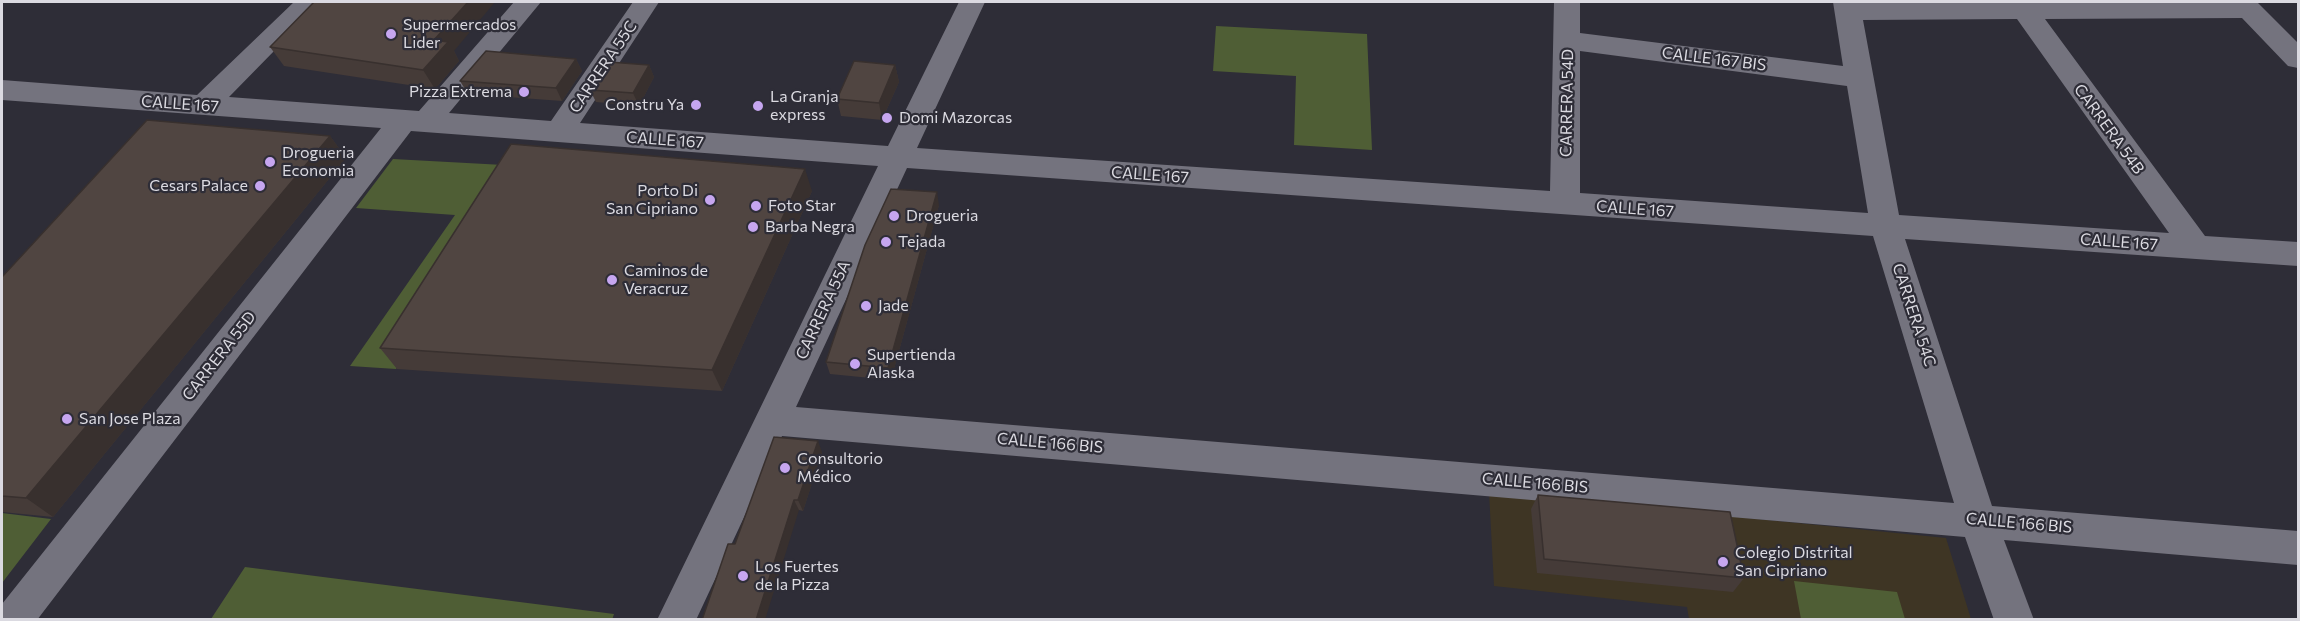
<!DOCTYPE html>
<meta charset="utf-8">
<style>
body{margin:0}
#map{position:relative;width:2300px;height:621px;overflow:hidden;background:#2e2d37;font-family:Commissioner,sans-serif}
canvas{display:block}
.frame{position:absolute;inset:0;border:3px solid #dbdae1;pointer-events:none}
</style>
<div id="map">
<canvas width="2300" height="621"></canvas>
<div class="frame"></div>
</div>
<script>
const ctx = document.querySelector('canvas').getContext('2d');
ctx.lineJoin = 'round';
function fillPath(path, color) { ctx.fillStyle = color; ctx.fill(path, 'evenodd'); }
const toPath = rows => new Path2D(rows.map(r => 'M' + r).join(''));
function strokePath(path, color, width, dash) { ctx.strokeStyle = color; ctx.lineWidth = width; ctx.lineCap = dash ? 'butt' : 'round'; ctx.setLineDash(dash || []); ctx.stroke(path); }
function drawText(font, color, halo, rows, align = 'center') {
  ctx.font = font + ' Commissioner,sans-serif'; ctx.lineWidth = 4.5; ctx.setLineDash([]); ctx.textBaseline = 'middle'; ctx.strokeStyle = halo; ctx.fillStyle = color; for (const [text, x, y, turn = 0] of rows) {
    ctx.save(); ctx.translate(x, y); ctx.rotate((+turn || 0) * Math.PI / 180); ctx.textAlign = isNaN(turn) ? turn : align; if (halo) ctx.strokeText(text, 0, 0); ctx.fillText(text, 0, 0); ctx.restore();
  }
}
fillPath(toPath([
 [1489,492,1946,538,1971,619,1689,619,1687,607,1494,586]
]), '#3e3524');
fillPath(toPath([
 [1216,26,1367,34,1372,150,1294,145,1296,76,1213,71],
 [393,159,522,166,396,369,350,366,455,215,356,208],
 [2,513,51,519,2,583],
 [245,567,323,577,614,614,612,620,211,619],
 [1794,581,1897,592,1905,619,1801,619]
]), '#4f5e35');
fillPath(toPath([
 [294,2,322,2,229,97,419,111,514,2,541,2,449,113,551,121,633,2,659,2,580,123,888,146,959,2,985,2,917,148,1550,191,1554,2,1580,2,1580,33,1843,66,1833,2,1860,3,2257,2,2298,43,2298,68,2288,66,2242,18,2045,19,2205,236,2298,242,2298,266,1905,239,1992,506,2298,531,2298,565,2004,540,2034,620,1994,620,1965,537,782,436,696,620,657,620,878,166,411,131,37,620,2,620,2,604,381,128,2,100,2,80,197,95,294,2],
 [2017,19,2169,233,1899,215,1863,20,2017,19],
 [1580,51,1847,86,1868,213,1580,193,1580,51],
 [907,168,1873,236,1954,503,796,407,907,168]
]), '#74737e');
fillPath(toPath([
 [270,47,454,51,459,61,435,89,284,66],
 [576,59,582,71,562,101,468,94,460,81],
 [649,65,654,77,639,106,596,102,590,90],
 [895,65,899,82,882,120,841,116,837,99],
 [330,136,346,158,53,517,2,512,2,277],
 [812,191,722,391,397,369,380,348],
 [939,205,891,380,830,374,826,362],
 [822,452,803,511,799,510,735,544],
 [1538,495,1744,578,1733,592,1537,573,1531,509]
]), '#453b38');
fillPath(toPath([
 [468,2,495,2,454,51,459,61,435,89,423,70,434,40],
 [576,59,582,71,562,101,556,88],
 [649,65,654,77,639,106,633,93],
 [895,65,899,82,882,120,879,103],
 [330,136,346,158,53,517,26,498],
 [805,169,812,191,722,391,712,370],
 [937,192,939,205,891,380,888,368],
 [818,441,822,452,803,511,798,500],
 [794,500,799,510,765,620,756,620]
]), '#38302e');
const building = toPath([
 [314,2,468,2,434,40,448,42,423,70,270,47,314,2],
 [486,51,576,59,556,88,460,81,486,51],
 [854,61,895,65,879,103,837,99,854,61],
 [609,62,649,65,633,93,590,90,609,62],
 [147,120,330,136,26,498,2,496,2,277,147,120],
 [511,144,805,169,712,370,380,348,511,144],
 [891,189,937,192,888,368,826,362,865,245,891,189],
 [774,437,818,441,798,500,794,500,756,620,702,620,728,544,735,544,774,437],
 [1538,495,1730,512,1744,578,1544,559,1538,495]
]);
fillPath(building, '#504541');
strokePath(building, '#38302e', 1.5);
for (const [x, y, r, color] of [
 [391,34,6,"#c6a6f0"],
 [524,92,6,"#c6a6f0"],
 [696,105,6,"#c6a6f0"],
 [758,106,6,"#c6a6f0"],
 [887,118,6,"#c6a6f0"],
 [270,162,6,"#c6a6f0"],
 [260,186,6,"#c6a6f0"],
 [710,200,6,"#c6a6f0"],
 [756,206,6,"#c6a6f0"],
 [894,216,6,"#c6a6f0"],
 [753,227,6,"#c6a6f0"],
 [886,242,6,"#c6a6f0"],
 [612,280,6,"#c6a6f0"],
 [866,306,6,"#c6a6f0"],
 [855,364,6,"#c6a6f0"],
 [67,419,6,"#c6a6f0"],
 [785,468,6,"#c6a6f0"],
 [1723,562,6,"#c6a6f0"],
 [743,576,6,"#c6a6f0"]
]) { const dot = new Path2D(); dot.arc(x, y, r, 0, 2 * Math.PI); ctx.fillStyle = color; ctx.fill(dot); strokePath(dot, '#2e2d37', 2); }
drawText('16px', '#dbdae1', '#2e2d37', [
 ["Supermercados",403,25],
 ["Lider",403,43],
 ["Pizza Extrema",512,92,"right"],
 ["La Granja",770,97],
 ["express",770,115],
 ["Constru Ya",684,105,"right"],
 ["Domi Mazorcas",899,118],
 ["Drogueria",282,153],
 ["Economia",282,171],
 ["Cesars Palace",248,186,"right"],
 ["Porto Di",698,191,"right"],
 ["San Cipriano",698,209,"right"],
 ["Foto Star",768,206],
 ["Drogueria",906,216],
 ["Barba Negra",765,227],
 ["Tejada",898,242],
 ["Caminos de",624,271],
 ["Veracruz",624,289],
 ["Jade",878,306],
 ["Supertienda",867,355],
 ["Alaska",867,373],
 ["San Jose Plaza",79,419],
 ["Consultorio",797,459],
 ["Médico",797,477],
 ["Colegio Distrital",1735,553],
 ["San Cipriano",1735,571],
 ["Los Fuertes",755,567],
 ["de la Pizza",755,585]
], 'left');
drawText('16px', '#dbdae1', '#2e2d37', [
 ["CALLE 167 BIS",1714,59,7],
 ["CARRERA 55C",603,67,-56],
 ["CARRERA 54D",1567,103,-89],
 ["CALLE 167",180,104,4],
 ["CARRERA 54B",2109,129,54],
 ["CALLE 167",665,140,4],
 ["CALLE 167",1150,175,4],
 ["CALLE 167",1635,209,4],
 ["CALLE 167",2119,242,4],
 ["CARRERA 55A",823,310,-65],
 ["CARRERA 54C",1914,315,72],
 ["CARRERA 55D",219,356,-52],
 ["CALLE 166 BIS",1050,443,5],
 ["CALLE 166 BIS",1535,483,5],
 ["CALLE 166 BIS",2019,523,5]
]);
</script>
